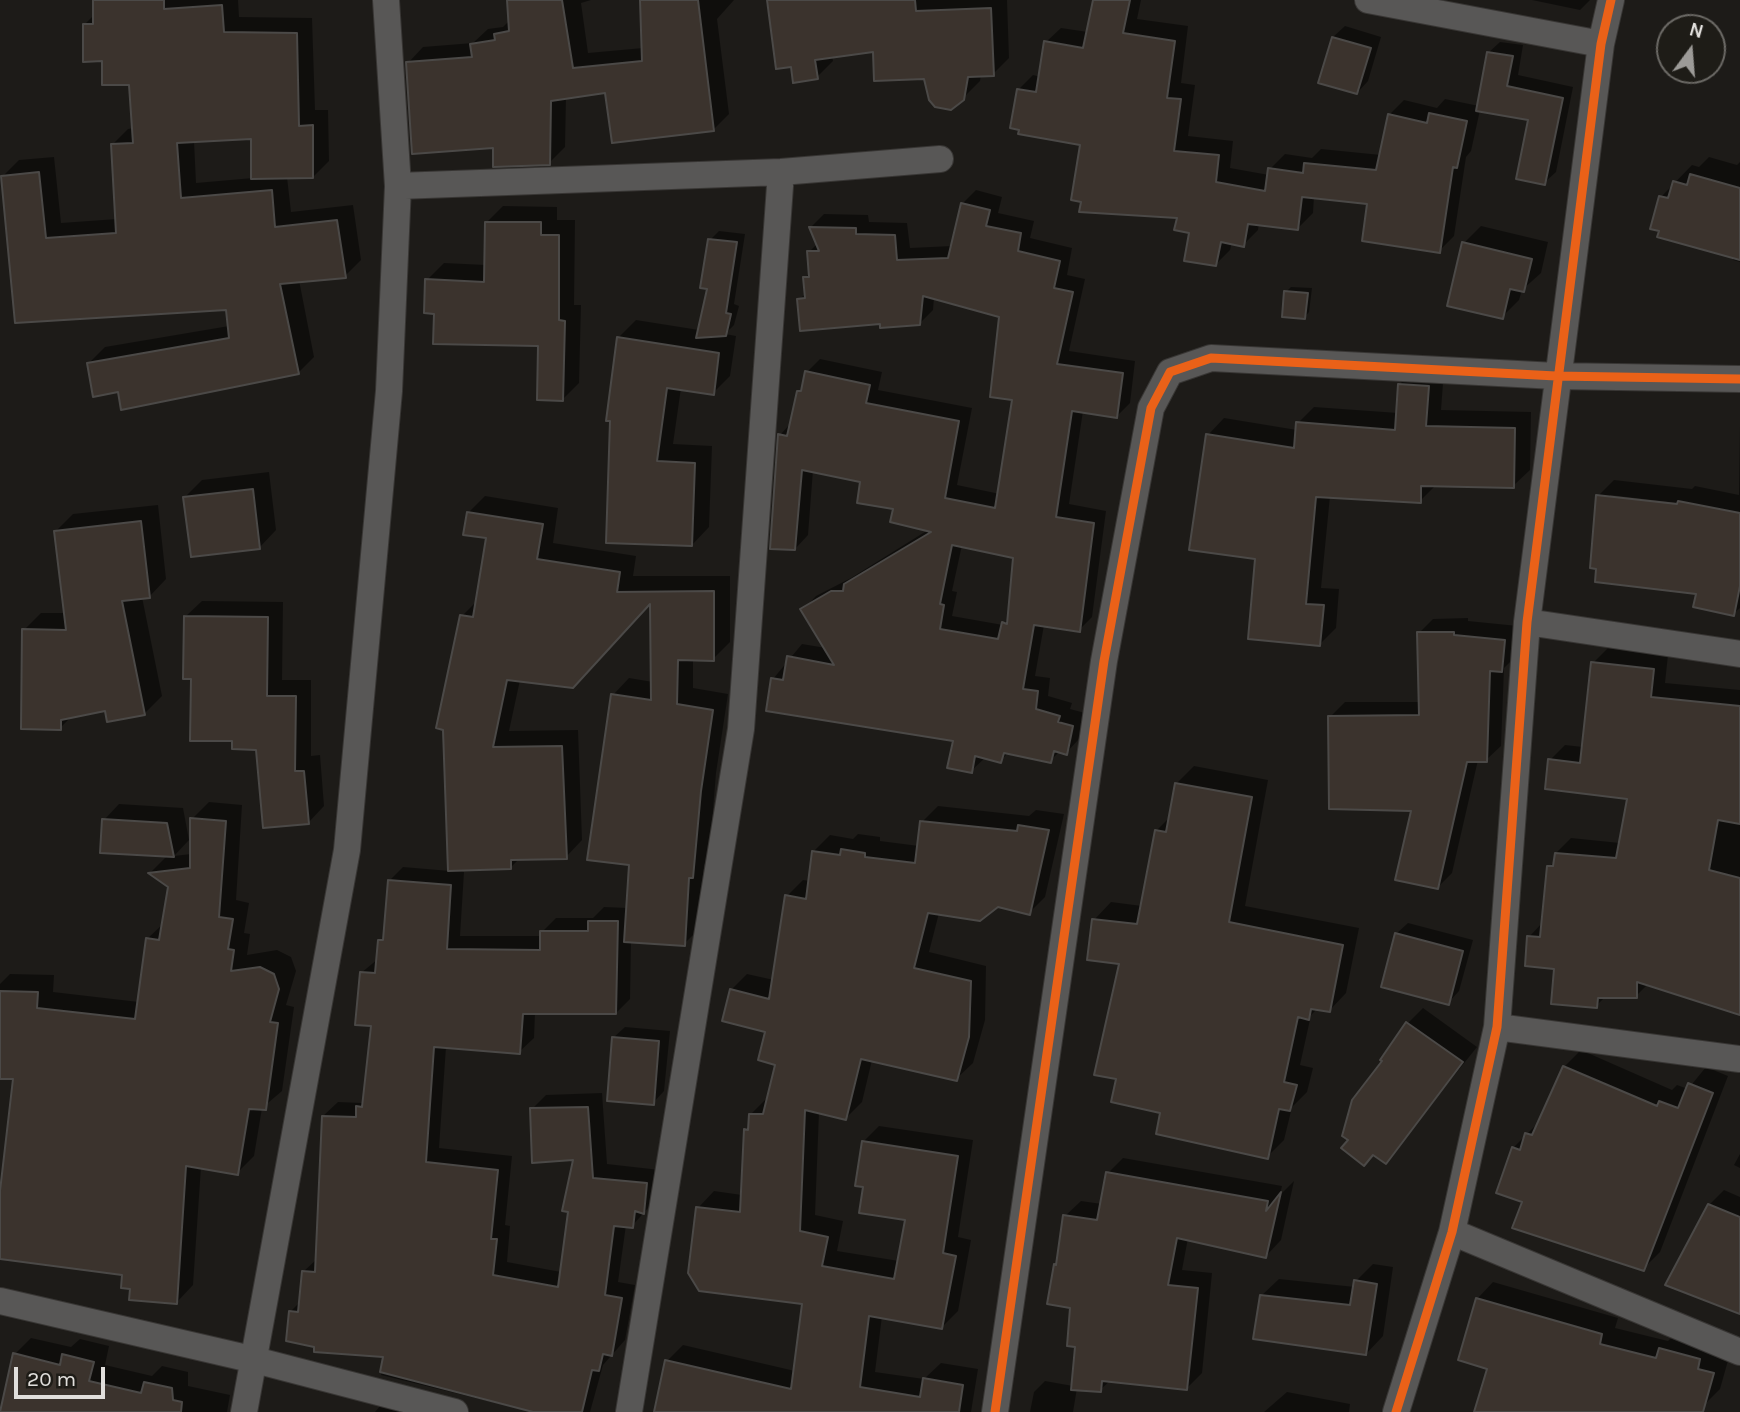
<!DOCTYPE html>
<style>
body{margin:0}
#map{position:relative;width:1740px;height:1412px;overflow:hidden;background:#1d1b18;font-family:Karla,sans-serif}
canvas{display:block}
.north{position:absolute;left:1656px;top:14px;width:70px;height:70px;box-sizing:border-box;background:#1e1c17;border:2px solid #6c6a66;border-radius:50%;rotate:16deg;font-size:19px;font-weight:700;line-height:28px;text-align:center;color:#e1dfdc}
.north::after{content:'';display:block;margin:auto;width:24px;height:32px;background:#9c9a97;clip-path:polygon(50% 0,100% 100%,50% 72%,0 100%)}
.scale{position:absolute;left:14px;top:1367px;width:91px;height:32px;box-sizing:border-box;border:4px solid #e1dfdc;border-top:0;padding-left:9px;font-size:21px;line-height:24px;white-space:nowrap;color:#e1dfdc;-webkit-text-stroke:5px #1e1c17;paint-order:stroke}
</style>
<div id="map">
<canvas width="1740" height="1412"></canvas>
<div class="north">N</div>
<div class="scale">20 m</div>
</div>
<script>
const ctx = document.querySelector('canvas').getContext('2d');
ctx.lineJoin = 'round';
function fillPath(path, color) { ctx.fillStyle = color; ctx.fill(path, 'evenodd'); }
const toPath = rows => new Path2D(rows.map(r => 'M' + r).join(''));
function strokePath(path, color, width, dash) { ctx.strokeStyle = color; ctx.lineWidth = width; ctx.lineCap = dash ? 'butt' : 'round'; ctx.setLineDash(dash || []); ctx.stroke(path); }
fillPath(toPath([
 [95,0,238,0,239,17,312,18,315,110,328,110,329,161,313,177,287,177,291,212,353,205,361,260,345,276,299,280,314,357,298,373,119,390,89,363,105,347,229,326,227,308,17,322,3,176,19,160,54,157,61,223,117,219,112,145,128,129,134,128,130,83,104,60,84,25,95,14],
 [252,137,253,178,196,183,194,141],
 [509,0,591,0,581,3,588,53,643,48,641,0,734,0,717,19,729,114,713,130,607,91,566,97,565,147,549,163,495,146,408,63,423,47,473,43,488,29,503,27,510,20],
 [766,0,1007,0,1009,58,993,74,981,75,980,81,963,98,875,50,832,56,833,61,817,77,792,65,778,67],
 [1094,0,1141,0,1137,19,1188,26,1181,83,1195,85,1188,136,1233,141,1230,168,1269,175,1270,169,1285,154,1312,158,1321,149,1381,155,1389,115,1404,100,1437,108,1445,99,1479,106,1488,53,1500,42,1523,45,1518,75,1573,87,1556,172,1544,183,1530,119,1480,110,1471,151,1466,157,1454,236,1439,251,1369,202,1314,196,1313,213,1298,228,1259,223,1258,230,1243,245,1232,242,1230,250,1216,264,1179,216,1018,90,1033,75,1041,77,1046,42,1061,28,1088,32],
 [1532,0,1590,0,1580,10],
 [1345,26,1381,37,1368,81,1357,93,1333,37],
 [1709,157,1737,165,1740,162,1740,262,1733,260,1734,256,1661,197,1692,165,1699,167],
 [976,190,1002,197,998,213,1034,221,1030,238,1072,248,1067,275,1085,279,1069,351,1135,361,1130,403,1117,416,1083,411,1069,504,1106,511,1092,617,1079,630,1044,625,1035,676,1050,678,1048,696,1072,703,1070,709,1085,713,1079,739,1066,753,1060,751,1050,761,1009,752,1000,761,986,757,971,771,955,740,773,679,802,644,826,648,803,610,816,596,851,578,928,530,862,481,813,470,808,535,795,549,780,435,791,423,798,392,804,386,807,372,820,359,882,372,878,390,972,408,957,485,1000,494,1014,399,1001,316,934,297,933,310,919,324,881,323,799,300,806,293,805,278,810,272,809,252,818,243,811,227,824,214,868,215,869,222,907,223,910,248,952,246,963,203],
 [962,545,1014,557,1010,617,1003,625,952,616,957,592,952,591],
 [503,206,557,207,557,220,575,220,574,305,581,305,579,383,563,399,539,344,436,312,427,280,444,263,486,265,486,223],
 [1481,226,1548,242,1541,273,1522,290,1519,300,1502,317,1464,243],
 [719,231,745,234,734,304,739,306,734,325,725,334,736,336,730,376,713,393,681,388,673,444,712,446,709,527,692,545,608,541,619,337,636,320,699,330,709,287,710,240],
 [1291,287,1312,288,1309,312,1304,318,1286,292],
 [1416,368,1444,370,1441,410,1531,412,1530,470,1513,486,1437,484,1420,501,1330,496,1321,588,1339,589,1336,628,1319,645,1257,558,1208,435,1224,418,1297,430,1298,423,1314,407,1398,413,1399,385],
 [1740,426,1740,608,1733,614,1698,593,1598,496,1614,480,1692,489,1695,486,1739,495],
 [1610,495,1686,504,1686,507,1610,498],
 [269,472,276,530,259,548,185,497,202,480],
 [485,496,558,508,553,543,636,556,633,576,730,576,730,642,713,659,693,659,693,688,728,694,716,773,709,860,704,865,700,928,684,944,631,941,630,999,616,1013,535,1013,534,1038,519,1052,446,1047,439,1148,512,1156,505,1225,510,1226,507,1262,561,1272,575,1158,532,1109,546,1095,602,1093,607,1164,660,1170,657,1198,632,1226,626,1225,618,1282,635,1285,625,1340,603,1365,590,1412,533,1412,381,1375,385,1356,316,1345,290,1312,301,1301,303,1272,318,1258,323,1116,338,1102,362,1103,365,1100,373,1025,361,973,378,959,380,941,385,935,389,881,403,867,450,871,462,616,478,600,488,537,469,512],
 [652,602,653,682,629,678,613,695,631,864,628,908,604,907,593,918,556,918,542,932,542,936,460,936,464,872,457,869,510,868,520,858,566,857,582,840,578,730,509,731,520,680],
 [158,505,166,579,149,597,142,597,162,696,145,713,106,709,72,716,60,728,24,630,41,613,66,613,56,531,73,514],
 [202,601,283,602,282,680,311,680,311,756,320,755,324,806,308,823,258,748,233,739,193,677,185,617],
 [1468,618,1468,621,1518,626,1516,656,1504,668,1501,746,1486,760,1478,760,1452,873,1438,887,1413,809,1330,717,1345,702,1420,702,1419,633,1433,619],
 [1608,648,1668,655,1665,683,1740,690,1740,1013,1648,984,1636,996,1606,996,1596,1006,1529,937,1543,922,1549,867,1556,860,1556,853,1571,838,1620,843,1629,798,1550,760,1565,745,1583,747,1593,663],
 [1194,766,1268,780,1245,906,1359,928,1346,993,1329,1011,1318,1008,1311,1015,1300,1065,1313,1068,1307,1092,1292,1107,1284,1140,1267,1157,1162,1112,1118,1078,1121,963,1094,920,1111,902,1142,906,1156,831,1170,817,1177,783],
 [209,802,242,805,236,900,249,903,244,933,250,934,247,955,277,950,291,957,296,971,286,1005,294,1007,282,1091,262,1108,254,1156,237,1173,201,1167,193,1285,177,1302,131,1287,124,1274,0,1257,0,1206,15,1078,0,1077,0,984,10,974,54,975,53,992,139,1002,147,939,164,923,170,887,151,872,168,855,104,820,119,804,183,808,189,840,174,856,191,854,192,819],
 [938,806,1029,816,1036,810,1064,814,1045,897,1029,913,997,905,939,913,929,952,986,966,985,1020,973,1063,956,1079,872,1060,862,1102,846,1118,819,1112,815,1215,843,1221,837,1251,899,1261,907,1218,865,1186,863,1142,879,1126,973,1140,958,1237,971,1240,958,1311,942,1327,882,1316,875,1372,924,1379,941,1363,978,1369,971,1412,655,1412,667,1361,683,1345,795,1371,804,1302,698,1208,714,1191,742,1195,746,1130,750,1126,751,1114,767,1098,777,1063,768,1030,731,990,747,974,774,980,787,896,803,880,810,881,814,851,830,835,853,839,858,834,880,837,880,841,919,846,922,822],
 [1408,923,1473,940,1459,991,1448,1003,1396,934],
 [1423,1008,1477,1047,1385,1162,1350,1140,1384,1061,1382,1059,1408,1023],
 [625,1027,670,1031,664,1091,653,1103,613,1038],
 [1581,1050,1672,1090,1677,1085,1688,1089,1706,1067,1728,1076,1660,1252,1643,1269,1524,1201,1513,1148,1540,1121,1564,1067],
 [1740,1154,1740,1168,1734,1165],
 [1123,1158,1282,1186,1280,1195,1294,1181,1281,1240,1266,1256,1188,1238,1182,1270,1212,1273,1202,1373,1187,1388,1111,1380,1100,1390,1077,1388,1073,1412,1030,1412,1034,1392,1045,1381,1073,1386,1076,1345,1065,1216,1081,1201,1102,1204,1108,1173],
 [1724,1190,1740,1197,1740,1313,1709,1205],
 [1373,1264,1393,1267,1383,1336,1366,1354,1261,1296,1279,1279,1355,1287,1356,1281],
 [1493,1282,1618,1318,1615,1328,1668,1341,1677,1332,1729,1357,1720,1389,1704,1405,1476,1412,1489,1367,1477,1299],
 [31,1338,71,1347,80,1339,109,1346,105,1365,152,1376,162,1366,188,1372,188,1386,230,1395,227,1412,0,1412,15,1354],
 [1287,1392,1350,1404,1349,1412,1264,1412],
 [391,1393,465,1412,375,1412]
]), '#0007');
const building = toPath([
 [93,0,164,0,164,9,222,5,224,32,297,33,299,126,313,125,313,178,251,179,251,139,177,143,181,198,272,190,275,227,337,220,346,278,280,284,299,374,121,410,118,392,93,397,87,363,229,338,226,310,15,323,1,176,39,172,46,238,116,233,111,144,133,143,129,85,102,85,102,61,83,62,83,24,93,24,93,0],
 [507,0,562,0,573,68,642,61,640,0,698,0,714,131,612,143,605,93,551,101,550,165,493,167,493,148,412,154,406,62,472,57,470,44,495,40,494,34,509,31,507,0],
 [767,0,915,0,916,11,991,8,994,76,968,77,964,100,951,110,935,107,929,100,924,79,874,81,873,52,815,60,818,79,793,83,791,67,776,69,767,0],
 [1093,0,1130,0,1123,33,1175,41,1167,98,1181,99,1174,151,1219,155,1216,182,1265,191,1268,168,1303,173,1304,163,1376,170,1388,114,1427,123,1429,113,1467,121,1457,168,1453,167,1440,253,1362,241,1367,204,1302,197,1298,230,1248,224,1244,247,1221,242,1216,266,1184,261,1189,233,1174,230,1177,218,1079,212,1081,202,1071,200,1080,145,1018,134,1019,130,1010,128,1017,89,1036,92,1044,41,1083,48,1093,0],
 [1332,37,1371,48,1357,94,1318,83,1332,37],
 [1487,52,1513,56,1507,86,1563,98,1545,185,1516,179,1528,120,1476,111,1487,52],
 [1690,174,1740,188,1740,260,1657,237,1659,231,1650,229,1659,196,1668,198,1673,181,1687,185,1690,174],
 [961,203,990,210,986,226,1021,233,1018,251,1060,261,1054,288,1073,292,1057,364,1123,373,1117,418,1072,411,1056,517,1094,523,1080,632,1034,625,1023,689,1038,691,1036,709,1060,716,1058,722,1073,726,1067,755,1054,751,1051,763,1004,753,1001,763,975,756,972,773,947,768,953,741,766,711,771,678,783,680,787,656,834,665,800,609,831,591,843,591,844,584,931,532,890,522,893,509,857,503,860,482,802,470,795,550,770,549,778,434,787,436,797,391,801,391,805,371,870,385,866,403,959,421,945,498,995,508,1012,400,990,397,999,317,923,296,920,325,880,328,880,324,800,331,797,299,805,298,803,277,809,277,807,251,819,251,809,227,856,228,856,234,895,235,897,260,948,258,961,203],
 [952,545,1013,558,1007,624,1002,622,998,639,940,629,944,605,940,604,952,545],
 [485,222,541,222,541,235,559,235,559,320,565,321,563,401,537,400,538,346,433,344,434,314,424,313,425,279,484,282,485,222],
 [708,239,737,242,726,313,731,314,726,336,696,338,707,289,700,288,708,239],
 [1462,242,1532,259,1524,292,1510,289,1503,319,1447,306,1462,242],
 [1284,291,1308,293,1305,319,1282,317,1284,291],
 [617,337,719,353,714,395,667,388,657,461,695,463,692,546,606,543,610,421,606,421,617,337],
 [1398,384,1429,386,1426,426,1515,428,1514,488,1421,486,1421,503,1316,497,1306,604,1324,605,1320,646,1248,639,1255,559,1189,550,1206,434,1294,448,1296,422,1395,430,1398,384],
 [253,489,260,549,191,557,183,497,253,489],
 [1596,495,1677,504,1678,501,1740,513,1740,586,1734,616,1693,607,1696,594,1595,582,1596,569,1590,568,1596,495],
 [467,512,543,524,537,559,620,572,617,592,714,591,714,661,678,660,677,704,713,710,701,791,693,878,689,878,685,946,624,942,629,865,587,860,611,694,651,700,650,604,573,688,507,680,493,747,562,746,567,859,511,860,511,869,448,871,443,730,436,728,460,615,473,617,486,538,463,535,467,512],
 [141,521,150,598,122,601,145,715,107,722,105,711,61,720,61,730,21,729,22,629,66,630,54,531,141,521],
 [184,616,268,617,267,696,296,696,295,771,304,771,309,824,263,828,256,750,232,749,232,741,190,741,191,679,183,679,184,616],
 [1417,632,1454,632,1454,635,1505,640,1502,672,1490,671,1487,762,1467,762,1438,889,1395,880,1411,811,1329,809,1328,716,1419,715,1417,632],
 [1591,662,1654,669,1651,697,1740,706,1740,824,1718,820,1709,870,1740,878,1740,1015,1637,982,1637,998,1598,998,1597,1008,1551,1004,1554,969,1525,966,1527,936,1540,937,1547,866,1553,866,1555,853,1616,858,1627,799,1545,789,1548,759,1580,763,1591,662],
 [1175,783,1252,797,1229,922,1343,945,1330,1012,1311,1009,1309,1020,1298,1017,1284,1082,1297,1085,1290,1111,1279,1109,1268,1159,1156,1134,1160,1113,1111,1102,1116,1079,1094,1075,1119,964,1087,960,1092,919,1137,924,1155,830,1166,832,1175,783],
 [190,818,226,821,219,917,233,919,228,949,234,950,231,971,260,967,274,974,279,989,270,1022,278,1023,266,1110,249,1109,238,1175,186,1166,177,1304,129,1300,130,1289,121,1288,122,1275,0,1259,0,1191,13,1079,0,1079,0,991,38,992,37,1008,135,1019,146,938,159,940,168,887,148,873,190,868,190,818],
 [102,819,167,823,174,857,100,853,102,819],
 [920,821,1017,831,1018,825,1049,830,1030,915,998,907,980,921,928,913,914,968,971,981,969,1037,957,1081,861,1059,846,1120,805,1110,800,1231,828,1237,822,1266,894,1279,905,1220,859,1213,863,1187,855,1186,862,1141,958,1156,943,1253,956,1256,942,1329,869,1316,860,1387,920,1397,923,1378,963,1385,959,1412,654,1412,665,1360,791,1389,802,1304,699,1291,688,1273,696,1207,740,1212,744,1129,748,1130,749,1114,763,1114,775,1065,758,1060,765,1032,722,1021,730,989,769,999,785,895,806,899,812,851,840,855,841,849,865,853,865,857,915,863,920,821],
 [388,880,451,885,447,949,540,950,540,931,588,931,588,921,618,921,616,1014,523,1014,520,1054,434,1047,426,1162,498,1170,491,1239,497,1239,493,1275,558,1287,568,1212,562,1211,573,1160,532,1163,530,1108,588,1107,593,1178,647,1183,644,1214,635,1211,633,1228,614,1226,605,1295,622,1298,612,1356,603,1354,599,1371,592,1370,582,1412,533,1412,380,1372,383,1357,314,1352,314,1347,286,1341,289,1311,298,1312,302,1271,315,1272,322,1116,356,1117,356,1106,362,1107,371,1026,355,1025,360,972,375,973,378,940,383,940,388,880],
 [1395,933,1463,951,1449,1005,1381,987,1395,933],
 [1406,1022,1463,1062,1386,1164,1373,1155,1364,1166,1341,1148,1348,1140,1342,1136,1352,1100,1382,1061,1380,1060,1406,1022],
 [612,1037,659,1041,654,1105,607,1101,612,1037],
 [1563,1066,1657,1106,1659,1101,1678,1108,1688,1083,1713,1093,1644,1271,1512,1228,1522,1202,1496,1193,1512,1147,1520,1150,1525,1133,1532,1135,1563,1066],
 [1106,1172,1268,1201,1266,1211,1281,1192,1266,1258,1177,1238,1168,1285,1198,1288,1187,1390,1102,1381,1101,1392,1071,1390,1075,1347,1067,1346,1070,1308,1047,1304,1054,1264,1056,1265,1063,1215,1097,1220,1106,1172],
 [1708,1204,1740,1217,1740,1314,1665,1285,1708,1204],
 [1354,1280,1377,1284,1366,1355,1253,1339,1260,1295,1350,1305,1354,1280],
 [1476,1298,1602,1334,1600,1344,1656,1358,1659,1348,1700,1359,1698,1369,1714,1373,1703,1412,1474,1412,1487,1369,1458,1360,1476,1298],
 [13,1353,60,1365,62,1354,94,1362,89,1381,141,1393,144,1382,172,1388,173,1400,182,1402,181,1412,0,1412,13,1353]
]);
fillPath(building, '#3b332d');
strokePath(building, '#4b4947', 2);
const street = toPath([
 [1368,0,1601,44],
 [398,186,781,172,940,159],
 [1527,622,1740,654],
 [1497,1027,1740,1059],
 [1452,1232,1740,1352],
 [0,1301,255,1360,455,1412],
 [244,1412,347,850,389,391,398,186,386,0],
 [629,1412,741,729,781,172],
 [995,1412,1104,661,1151,408,1170,372,1211,358,1556,376,1740,379],
 [1396,1412,1452,1232,1497,1027,1527,622,1601,44,1611,0]
]);
strokePath(street, '#383634', 28);
strokePath(street, '#585756', 26);
strokePath(toPath([
 [995,1412,1104,661,1151,408,1170,372,1211,358,1556,376,1740,379],
 [1396,1412,1452,1232,1497,1027,1527,622,1601,44,1611,0]
]), '#ea6118', 9);
</script>
